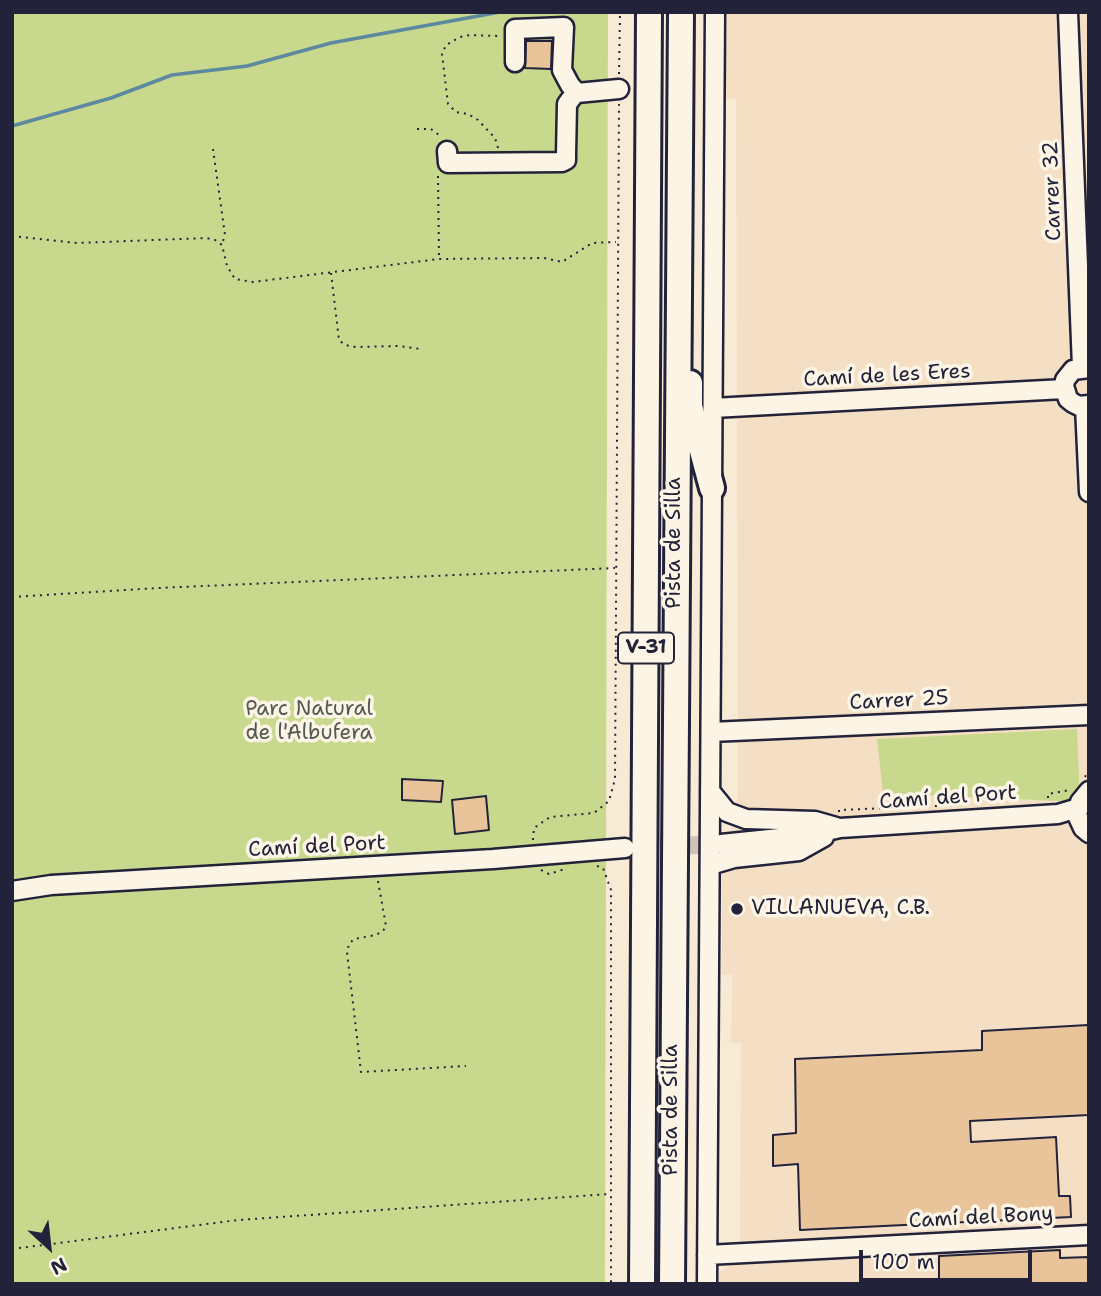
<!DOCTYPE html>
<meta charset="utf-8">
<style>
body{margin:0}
#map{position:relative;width:1101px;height:1296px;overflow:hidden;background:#f8ebd6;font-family:"Shantell Sans",sans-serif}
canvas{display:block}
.frame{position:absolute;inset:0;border:14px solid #22223b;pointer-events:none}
.north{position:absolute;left:14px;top:1212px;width:70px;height:70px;-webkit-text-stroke:5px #fcf5e5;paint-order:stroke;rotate:153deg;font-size:19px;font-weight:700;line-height:28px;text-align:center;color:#22223b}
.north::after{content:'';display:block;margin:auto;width:24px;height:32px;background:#22223b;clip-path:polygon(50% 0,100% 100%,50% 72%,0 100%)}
.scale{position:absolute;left:859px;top:1250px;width:173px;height:32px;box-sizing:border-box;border:4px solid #22223b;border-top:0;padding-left:9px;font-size:21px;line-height:24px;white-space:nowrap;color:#22223b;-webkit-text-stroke:5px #fcf5e5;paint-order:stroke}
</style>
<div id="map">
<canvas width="1101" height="1296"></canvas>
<div class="frame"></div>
<div class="north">N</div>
<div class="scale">100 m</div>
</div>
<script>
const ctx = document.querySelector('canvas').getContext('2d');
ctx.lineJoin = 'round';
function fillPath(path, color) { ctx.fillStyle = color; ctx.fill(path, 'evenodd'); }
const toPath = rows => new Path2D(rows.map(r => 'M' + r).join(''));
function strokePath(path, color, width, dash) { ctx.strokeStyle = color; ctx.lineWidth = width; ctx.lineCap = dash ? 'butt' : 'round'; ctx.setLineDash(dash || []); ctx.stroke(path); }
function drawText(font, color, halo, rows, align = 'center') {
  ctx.font = font + ' "Shantell Sans",sans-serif'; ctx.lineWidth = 7; ctx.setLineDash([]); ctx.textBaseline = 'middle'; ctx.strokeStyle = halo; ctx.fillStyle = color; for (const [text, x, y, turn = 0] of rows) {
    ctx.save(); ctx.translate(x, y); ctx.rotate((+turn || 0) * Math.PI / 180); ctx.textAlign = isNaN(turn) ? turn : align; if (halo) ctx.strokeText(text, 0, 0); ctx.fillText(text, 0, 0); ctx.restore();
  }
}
fillPath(toPath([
 [724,12,1089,12,1089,1284,717,1284,719,1272,728,1266,740,1240,741,1043,731,1043,732,975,722,975,722,873,738,795,736,99,723,98]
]), '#f4dfc4');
fillPath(toPath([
 [12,12,608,12,605,1284,12,1284],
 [1077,729,1080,802,883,793,877,739]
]), '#c8d98d');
strokePath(toPath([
 [12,126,111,98,172,75,247,66,331,43,500,12]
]), '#5c89a0', 3.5);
const building = toPath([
 [526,41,552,41,551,69,525,68,526,41],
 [402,779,443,781,441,802,402,800,402,779],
 [486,796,489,830,455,834,452,800,486,796],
 [1088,1025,1089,1115,970,1121,971,1142,1056,1137,1059,1196,1070,1196,1071,1217,800,1230,798,1164,773,1166,773,1135,796,1133,795,1059,982,1050,982,1031,1088,1025],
 [1060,1250,1060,1258,1089,1257,1089,1284,939,1284,939,1256,1060,1250]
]);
fillPath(building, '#e9c399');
strokePath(building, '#22223b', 2);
strokePath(toPath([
 [633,848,721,844]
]), '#cdc3b7', 18, [18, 9]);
const minor = toPath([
 [1068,12,1082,367],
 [515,62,515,29,564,27,562,70,570,85,577,93],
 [447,151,448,163,562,162,566,160,566,155,567,104,573,96,577,93,619,89],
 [1089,368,1073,370,1065,380,1064,386,1068,399,1073,403,1079,406,1089,405],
 [1085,406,1089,492],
 [713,408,1064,389],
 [711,732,1089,715],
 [710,791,727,812,746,819,815,821,836,827],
 [1089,791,1080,802,1077,815,1083,828,1089,833],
 [721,844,809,835,840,828,1058,814,1078,808],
 [710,865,734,858,799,851,824,837],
 [12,891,51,885,493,859,625,848],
 [707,1255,1089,1235],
 [707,1284,715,12]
]);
const highway = toPath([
 [690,383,690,406,712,488],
 [642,1284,649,12],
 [672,1284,681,12]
]);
strokePath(minor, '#22223b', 23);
strokePath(highway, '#22223b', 30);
strokePath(toPath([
 [619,74,620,12],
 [417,129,431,129,439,135,439,139],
 [498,148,495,138,478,120,468,114,456,112,448,104,442,54,446,45,460,37,470,35,499,36],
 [213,149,225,235,222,244],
 [438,176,439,258],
 [12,236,77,243,206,238,215,240,222,245,227,266,235,279,253,282,439,259,544,258,562,262,592,243,616,242],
 [331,273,339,340,345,345,356,347,399,346,421,349],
 [12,597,158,588,615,568],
 [1085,777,1089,769],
 [1048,798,1048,794,1070,790],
 [839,812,839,810,961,805],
 [533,840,534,828,550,817,594,813,609,801,615,779,619,104],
 [597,866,603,868,611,890,611,1284],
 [541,870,549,874,565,869],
 [378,881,386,926,383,931,376,935,354,939,349,944,347,952,361,1072,466,1066],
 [12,1249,238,1220,609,1194]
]), '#22223b', 2, [2, 5]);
strokePath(minor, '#fcf5e5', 18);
strokePath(highway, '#fcf5e5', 24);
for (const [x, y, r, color] of [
 [737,909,7,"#22223b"]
]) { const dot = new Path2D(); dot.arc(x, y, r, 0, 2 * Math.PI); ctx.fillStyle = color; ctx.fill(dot); strokePath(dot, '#fcf5e5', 2.5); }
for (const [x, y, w] of [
 [646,648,56]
]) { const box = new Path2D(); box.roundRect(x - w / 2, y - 15.5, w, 31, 5); ctx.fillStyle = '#fcf5e5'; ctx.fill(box); strokePath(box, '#22223b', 2); }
drawText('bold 19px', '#22223b', null, [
 ["V-31",646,648]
]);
drawText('21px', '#22223b', '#fcf5e5', [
 ["Carrer 32",1053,191,-92],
 ["Camí de les Eres",887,376,-3],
 ["Pista de Silla",675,543,-90],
 ["Carrer 25",899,701,-3],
 ["Camí del Port",948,798,-4],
 ["Camí del Port",317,847,-3],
 ["Pista de Silla",672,1110,-90],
 ["Camí del Bony",981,1218,-3]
]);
drawText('21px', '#545954', '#fcf5e5', [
 ["Parc Natural",309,710],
 ["de l'Albufera",309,734]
]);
drawText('21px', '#22223b', '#fcf5e5', [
 ["VILLANUEVA, C.B.",751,909]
], 'left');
</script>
